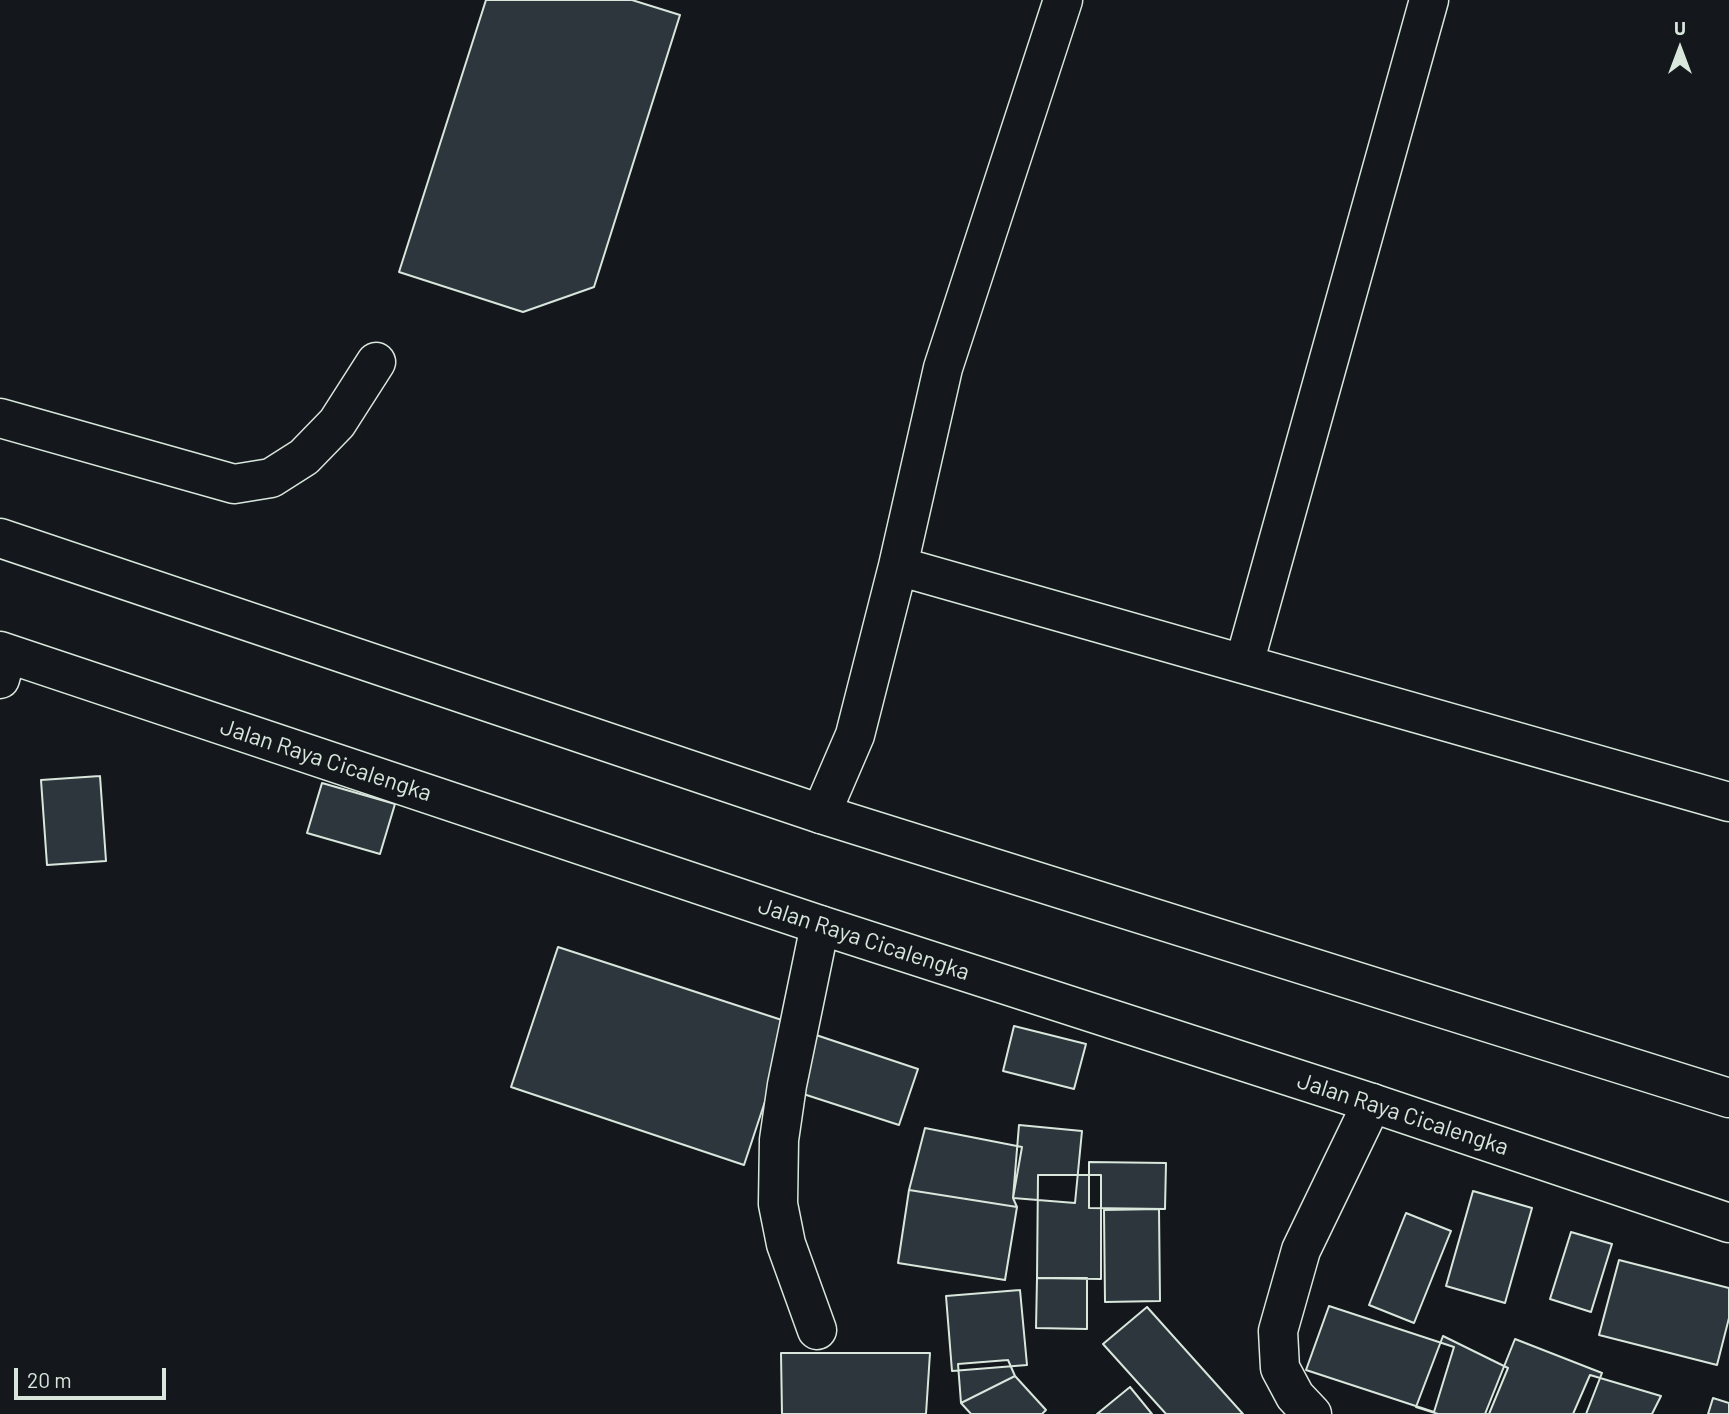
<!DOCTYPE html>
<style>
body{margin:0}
#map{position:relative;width:1729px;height:1414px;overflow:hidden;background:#14181c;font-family:Barlow,sans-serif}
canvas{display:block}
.north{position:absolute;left:1645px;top:14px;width:70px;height:70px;-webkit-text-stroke:5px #14181c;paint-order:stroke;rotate:0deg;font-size:19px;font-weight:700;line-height:28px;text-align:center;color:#d8e6dc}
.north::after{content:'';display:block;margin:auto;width:24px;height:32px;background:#d8e6dc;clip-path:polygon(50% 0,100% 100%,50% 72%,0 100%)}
.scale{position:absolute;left:14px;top:1368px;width:152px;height:32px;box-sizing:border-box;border:4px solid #d8e6dc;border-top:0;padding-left:9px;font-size:21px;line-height:24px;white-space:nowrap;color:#d8e6dc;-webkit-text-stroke:5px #14181c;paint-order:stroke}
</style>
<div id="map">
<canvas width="1729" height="1414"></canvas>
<div class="north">U</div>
<div class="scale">20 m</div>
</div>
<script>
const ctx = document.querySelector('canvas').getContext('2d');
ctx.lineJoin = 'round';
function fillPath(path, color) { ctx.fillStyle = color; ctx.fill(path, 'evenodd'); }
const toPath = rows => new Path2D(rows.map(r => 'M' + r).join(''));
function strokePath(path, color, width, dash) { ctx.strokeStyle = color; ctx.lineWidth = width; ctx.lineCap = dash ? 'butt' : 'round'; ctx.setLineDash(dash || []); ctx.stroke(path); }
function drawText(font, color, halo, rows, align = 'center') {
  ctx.font = font + ' Barlow,sans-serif'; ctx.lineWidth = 5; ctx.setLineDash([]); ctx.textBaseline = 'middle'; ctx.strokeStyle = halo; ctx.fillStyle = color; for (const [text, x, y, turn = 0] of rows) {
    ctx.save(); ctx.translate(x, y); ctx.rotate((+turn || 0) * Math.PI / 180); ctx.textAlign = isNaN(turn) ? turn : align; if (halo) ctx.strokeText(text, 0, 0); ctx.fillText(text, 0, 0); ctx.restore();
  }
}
const building = toPath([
 [486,0,632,0,680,15,594,287,523,312,399,272,486,0],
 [100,776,106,861,47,865,41,780,100,776],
 [322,783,395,804,380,854,307,833,322,783],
 [558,947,791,1023,744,1165,511,1087,558,947],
 [1014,1026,1086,1044,1074,1089,1003,1071,1014,1026],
 [813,1034,918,1069,899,1125,794,1091,813,1034],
 [1019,1125,1082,1131,1075,1203,1013,1198,1019,1125],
 [925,1128,1022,1147,1013,1198,1017,1207,909,1190,925,1128],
 [1089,1162,1166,1163,1165,1209,1089,1208,1089,1162],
 [1038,1175,1101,1175,1101,1279,1037,1278,1038,1175],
 [909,1190,1017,1207,1005,1280,898,1263,909,1190],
 [1473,1191,1532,1208,1505,1303,1446,1286,1473,1191],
 [1159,1209,1160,1301,1105,1302,1104,1210,1159,1209],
 [1406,1213,1451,1231,1414,1323,1369,1305,1406,1213],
 [1571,1232,1612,1244,1591,1312,1550,1299,1571,1232],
 [1619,1260,1729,1288,1729,1318,1717,1365,1599,1335,1619,1260],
 [1037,1278,1087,1278,1087,1329,1036,1328,1037,1278],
 [1020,1290,1027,1365,952,1371,946,1296,1020,1290],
 [1329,1306,1454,1347,1434,1412,1306,1370,1329,1306],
 [1147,1307,1243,1414,1166,1414,1103,1344,1147,1307],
 [1443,1336,1508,1368,1489,1414,1438,1414,1416,1407,1443,1336],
 [1515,1339,1602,1373,1586,1414,1485,1414,1515,1339],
 [781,1353,930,1353,926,1414,782,1414,781,1353],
 [1008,1360,1015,1376,961,1403,958,1364,1008,1360],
 [1590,1375,1661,1396,1652,1414,1573,1414,1590,1375],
 [1015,1376,1046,1410,1042,1414,971,1414,961,1403,1015,1376],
 [1130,1387,1152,1414,1097,1414,1130,1387],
 [1713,1398,1729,1403,1729,1414,1708,1414,1713,1398]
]);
fillPath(building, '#2c363c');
strokePath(building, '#d8e6dc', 2);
const minor = toPath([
 [1063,0,943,368,898,566,1729,802],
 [0,418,234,484,271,478,304,457,337,423,376,362],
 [1244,664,1429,0],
 [0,679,7,654],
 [821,814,855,735,898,566],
 [817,1330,786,1244,778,1204,779,1140,787,1085,820,925],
 [1312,1414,1295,1396,1280,1368,1278,1331,1301,1250,1372,1103]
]);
const highway = toPath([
 [0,538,821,814,1729,1098],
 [0,651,820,925,1372,1103,1729,1223]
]);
strokePath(minor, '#d8e6dc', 41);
strokePath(highway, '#d8e6dc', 41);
strokePath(minor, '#14181c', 38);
strokePath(highway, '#14181c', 38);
drawText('23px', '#d8e6dc', '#14181c', [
 ["Jalan Raya Cicalengka",326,760,18],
 ["Jalan Raya Cicalengka",864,939,18],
 ["Jalan Raya Cicalengka",1403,1114,18]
]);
</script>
